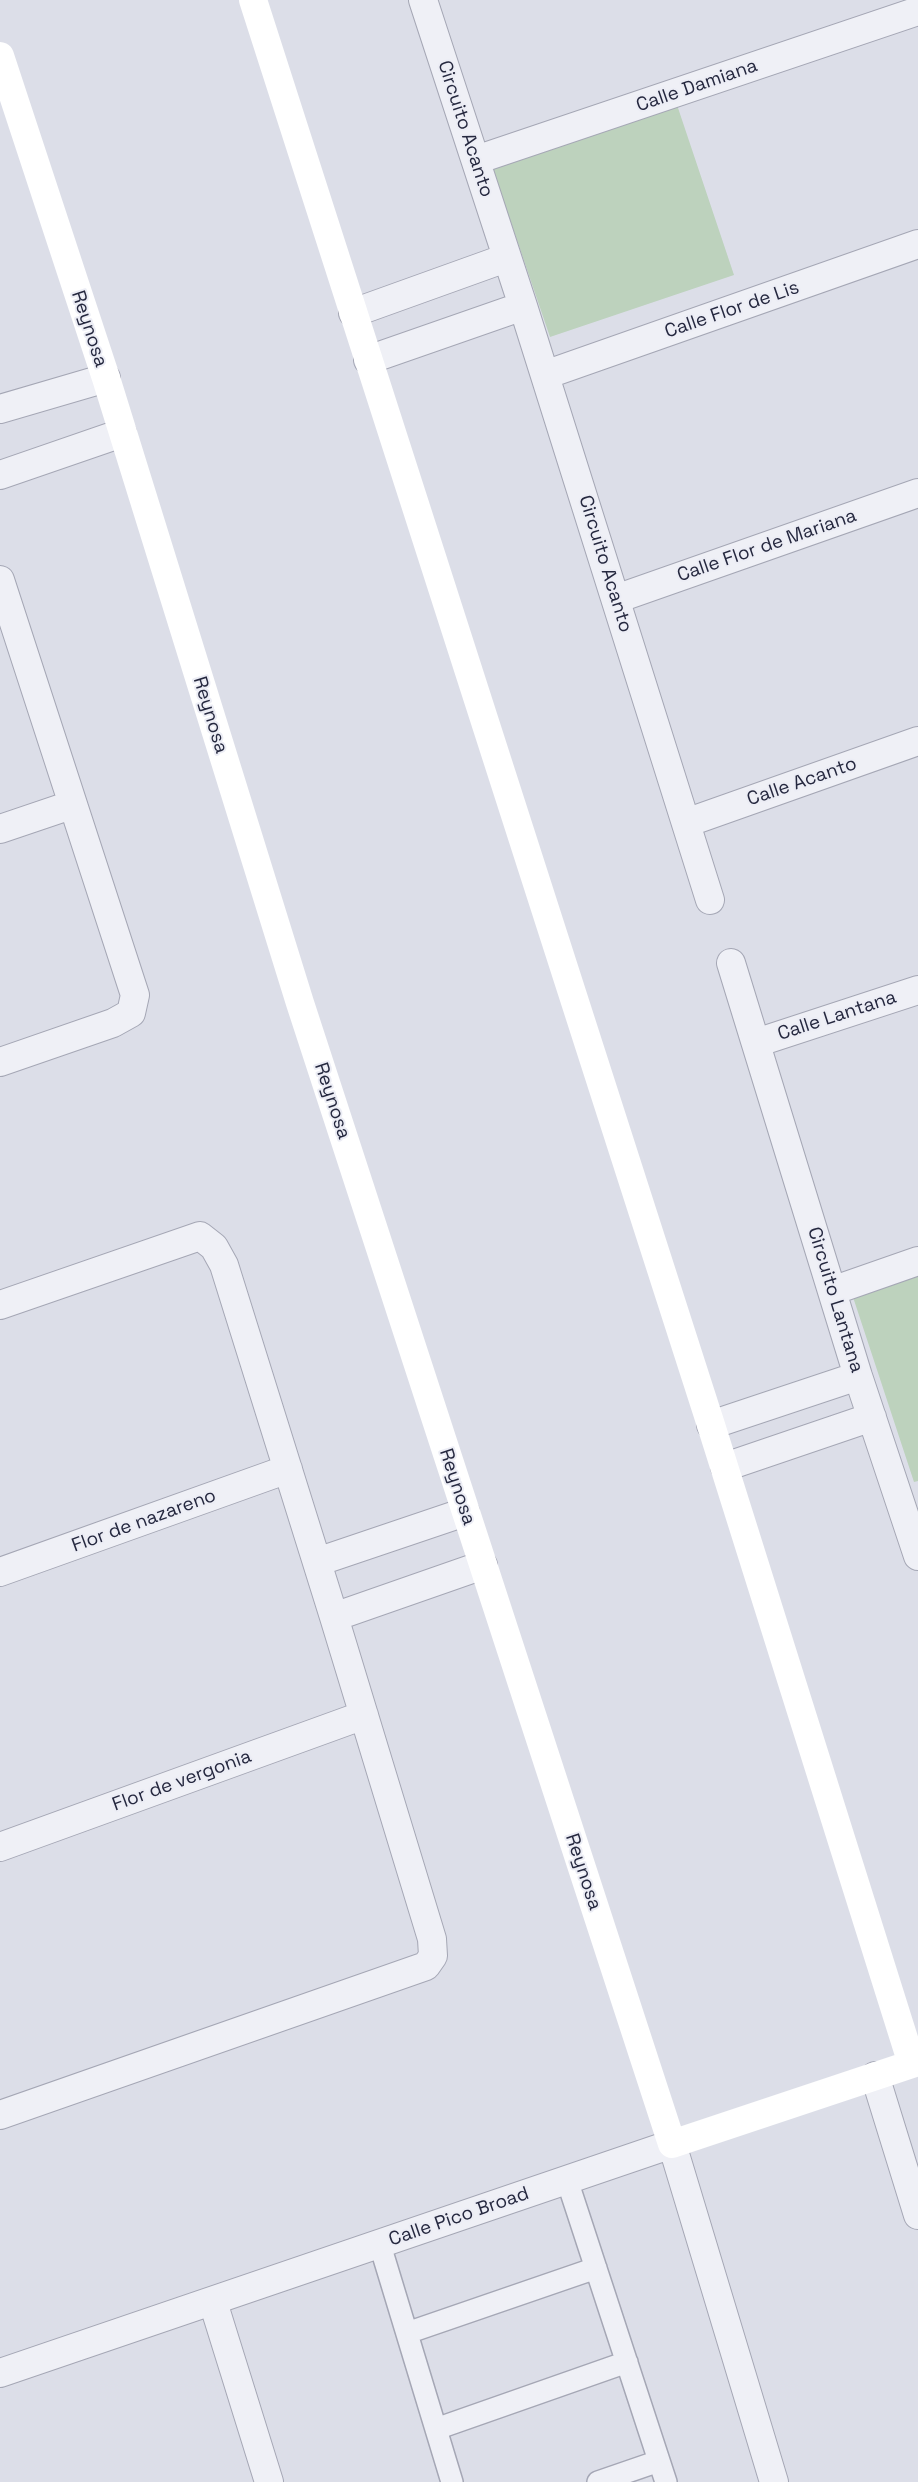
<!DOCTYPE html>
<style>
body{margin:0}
canvas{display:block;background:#dcdee8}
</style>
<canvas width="918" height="2482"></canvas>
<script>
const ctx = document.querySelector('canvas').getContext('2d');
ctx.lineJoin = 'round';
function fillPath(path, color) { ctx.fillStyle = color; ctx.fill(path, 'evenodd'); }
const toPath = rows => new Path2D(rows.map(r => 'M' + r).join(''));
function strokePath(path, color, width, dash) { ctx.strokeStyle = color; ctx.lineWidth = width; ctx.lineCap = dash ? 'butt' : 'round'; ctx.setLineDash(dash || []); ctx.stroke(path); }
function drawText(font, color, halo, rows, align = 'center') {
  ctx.font = font + ' "Space Grotesk",sans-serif'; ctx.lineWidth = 4; ctx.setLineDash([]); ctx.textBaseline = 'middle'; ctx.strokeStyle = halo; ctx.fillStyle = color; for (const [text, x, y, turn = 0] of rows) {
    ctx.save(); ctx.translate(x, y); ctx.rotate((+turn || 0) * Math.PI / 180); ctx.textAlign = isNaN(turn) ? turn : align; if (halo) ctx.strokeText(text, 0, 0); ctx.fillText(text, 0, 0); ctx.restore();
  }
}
fillPath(toPath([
 [674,96,734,275,550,337,489,158],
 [918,1269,918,1481,914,1482,851,1291]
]), '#bdd2bd');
const lane = toPath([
 [567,2180,666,2482],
 [380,2245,452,2482],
 [407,2333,596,2268],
 [436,2429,627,2362],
 [598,2482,659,2461]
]);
const street = toPath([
 [423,0,523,306,710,900],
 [476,160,918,11],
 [353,313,506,258],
 [368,360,523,306],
 [545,375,918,244],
 [0,409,106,378],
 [0,475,122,433],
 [0,580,135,995,131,1013,113,1023,0,1062],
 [616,599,918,493],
 [686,823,918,741],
 [0,829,71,805],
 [731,963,858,1376,918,1556],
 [756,1043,918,990],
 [832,1291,918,1261],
 [0,1305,200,1236,214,1247,224,1265,334,1617,432,1939,433,1956,426,1966,0,2115],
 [711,1425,858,1376],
 [725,1467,872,1417],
 [317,1562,465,1512],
 [0,1572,288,1469],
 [334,1617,483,1565],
 [0,1847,364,1715],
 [875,2076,918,2215],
 [213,2302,269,2482],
 [0,2373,672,2144,774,2482]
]);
strokePath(lane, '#a5a7b5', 24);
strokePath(street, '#a5a7b5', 30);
strokePath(lane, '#eff0f6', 21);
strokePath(street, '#eff0f6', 28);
strokePath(toPath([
 [253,0,711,1425,912,2064],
 [0,56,106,378,300,1003,672,2144,918,2062]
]), '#fff', 28);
drawText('19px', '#25283f', '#ecedf5', [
 ["Calle Damiana",697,86,-19],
 ["Circuito Acanto",465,129,72],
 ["Calle Flor de Lis",732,310,-19],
 ["Reynosa",89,329,72],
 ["Calle Flor de Mariana",767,546,-19],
 ["Circuito Acanto",605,564,73],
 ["Reynosa",210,715,73],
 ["Calle Acanto",802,782,-19],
 ["Calle Lantana",837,1016,-18],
 ["Reynosa",332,1101,72],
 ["Circuito Lantana",835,1300,73],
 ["Reynosa",457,1487,72],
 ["Flor de nazareno",144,1521,-20],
 ["Flor de vergonia",182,1781,-20],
 ["Reynosa",583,1872,72],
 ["Calle Pico Broad",459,2217,-19]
]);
</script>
